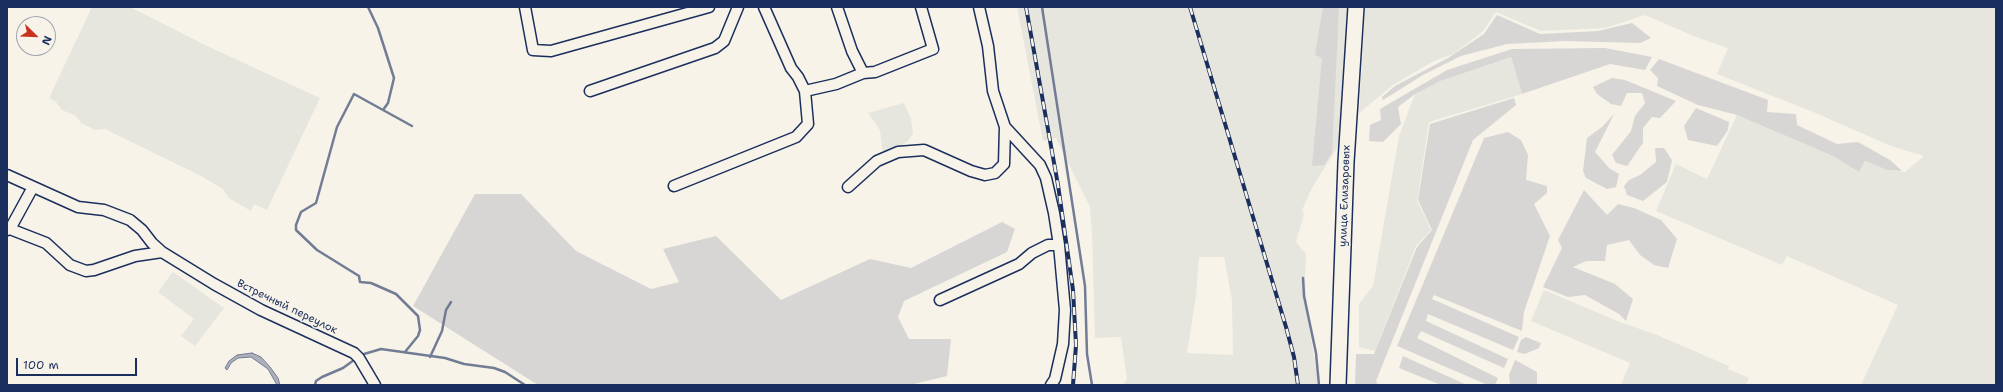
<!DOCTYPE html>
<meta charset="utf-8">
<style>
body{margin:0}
#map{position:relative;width:2003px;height:392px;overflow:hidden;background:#f7f3e8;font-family:"Shantell Sans",sans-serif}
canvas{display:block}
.frame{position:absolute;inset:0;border:8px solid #1b2f5e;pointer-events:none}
.north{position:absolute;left:16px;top:16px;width:40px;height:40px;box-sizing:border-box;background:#f7f3e8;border:1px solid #9fa5b1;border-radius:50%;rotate:113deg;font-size:11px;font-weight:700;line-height:16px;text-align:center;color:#1b2f5e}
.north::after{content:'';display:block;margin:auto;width:14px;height:18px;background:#c8321e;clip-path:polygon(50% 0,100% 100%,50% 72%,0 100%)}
.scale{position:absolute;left:16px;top:358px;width:121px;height:18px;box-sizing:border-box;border:2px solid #1b2f5e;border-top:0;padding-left:5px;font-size:12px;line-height:14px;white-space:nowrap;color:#1b2f5e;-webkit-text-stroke:3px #f7f3e8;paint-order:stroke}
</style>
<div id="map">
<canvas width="2003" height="392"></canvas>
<div class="frame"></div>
<div class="north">N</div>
<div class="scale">100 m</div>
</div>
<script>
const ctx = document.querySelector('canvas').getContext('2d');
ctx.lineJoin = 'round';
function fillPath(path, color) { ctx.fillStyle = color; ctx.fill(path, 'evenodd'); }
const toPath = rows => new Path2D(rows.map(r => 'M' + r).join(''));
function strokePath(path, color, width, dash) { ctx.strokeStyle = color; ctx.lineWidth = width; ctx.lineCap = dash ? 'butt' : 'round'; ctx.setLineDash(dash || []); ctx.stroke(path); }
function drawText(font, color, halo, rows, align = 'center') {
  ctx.font = font + ' "Shantell Sans",sans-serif'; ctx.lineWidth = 3; ctx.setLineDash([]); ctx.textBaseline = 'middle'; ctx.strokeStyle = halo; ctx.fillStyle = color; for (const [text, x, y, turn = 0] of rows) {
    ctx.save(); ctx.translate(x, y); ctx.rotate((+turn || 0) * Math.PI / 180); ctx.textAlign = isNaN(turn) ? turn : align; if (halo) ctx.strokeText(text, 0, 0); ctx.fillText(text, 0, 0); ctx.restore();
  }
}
fillPath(toPath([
 [92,7,130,7,205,45,320,98,267,210,254,204,251,211,229,198,223,189,201,176,105,129,95,130,81,123,76,116,62,110,56,102,49,98],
 [1017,7,1347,7,1338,146,1312,188,1302,210,1304,214,1296,242,1306,254,1305,279,1308,321,1319,385,1123,385,1127,379,1121,337,1095,338,1092,234,1090,207,1056,138,1043,141],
 [1199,257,1224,257,1232,300,1233,355,1187,353,1196,296],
 [1365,7,1996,7,1996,385,1861,385,1898,305,1787,256,1782,265,1656,211,1676,164,1707,179,1737,115,1833,156,1859,172,1865,161,1887,170,1905,172,1924,156,1891,146,1818,114,1717,74,1728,48,1696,37,1645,15,1605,28,1541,31,1496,12,1483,31,1455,53,1432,62,1393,85,1359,113],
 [1511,57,1522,94,1429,122,1417,201,1431,230,1416,246,1375,351,1359,347,1359,304,1373,286,1399,136,1415,94,1442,76],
 [904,103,911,119,913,133,909,140,897,149,883,154,880,130,868,113],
 [173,272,224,308,195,346,181,336,194,319,158,292],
 [1544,290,1620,322,1657,335,1729,366,1728,369,1749,378,1746,385,1621,385,1630,363,1531,321]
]), '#e6e5de');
fillPath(toPath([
 [1323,7,1339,7,1332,153,1324,165,1312,166,1322,58,1315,55],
 [1497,15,1540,34,1598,31,1632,23,1651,38,1640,43,1565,41,1507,44,1461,56,1423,75,1383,100,1382,97,1395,86,1448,58,1484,34],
 [1605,48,1652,57,1645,70,1610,64,1522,94,1511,57,1440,81,1415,94,1398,107,1401,124,1383,142,1369,141,1370,125,1381,120,1380,109,1447,70,1512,49],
 [1659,59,1768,100,1767,112,1796,114,1797,125,1837,144,1858,142,1890,160,1902,171,1887,170,1865,161,1859,172,1833,156,1737,115,1698,105,1657,86,1658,78,1650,70],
 [1612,78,1625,80,1676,101,1660,118,1652,117,1643,128,1643,143,1627,166,1616,163,1612,155,1631,131,1635,116,1645,103,1642,93,1627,93,1621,106,1611,104,1597,94,1593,87],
 [1514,98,1516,105,1473,140,1376,381,1378,385,1355,385,1356,354,1374,354,1417,247,1432,230,1418,200,1430,124],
 [1696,108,1729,122,1728,130,1717,146,1688,140,1684,126],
 [1614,114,1595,152,1609,168,1619,174,1616,187,1607,189,1586,178,1583,171,1587,138,1602,127],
 [1508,132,1521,140,1528,155,1526,180,1547,186,1547,193,1534,204,1550,236,1524,312,1522,331,1434,295,1432,299,1519,337,1513,350,1428,314,1426,321,1508,359,1504,368,1421,331,1417,338,1498,378,1495,385,1488,385,1397,346,1484,138],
 [1655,148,1664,148,1672,160,1667,182,1643,201,1627,195,1624,186,1629,180,1640,175,1656,162],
 [1584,190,1607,215,1618,204,1634,208,1661,220,1677,239,1668,268,1654,265,1640,255,1629,240,1607,245,1605,261,1586,261,1573,267,1615,284,1633,299,1626,321,1619,314,1585,295,1568,297,1543,287,1562,248,1558,240],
 [475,194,521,194,576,251,651,289,679,282,663,249,716,236,781,300,870,259,911,268,1002,222,1015,229,1007,252,904,301,898,317,909,339,951,339,947,376,910,385,538,385,413,306],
 [1526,337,1541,343,1539,348,1525,354,1517,352,1521,340],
 [1403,356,1467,385,1441,385,1399,368],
 [1515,360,1537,372,1537,385,1510,385,1509,375]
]), '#d7d6d4');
const water = toPath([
 [252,353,261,357,270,367,278,378,280,385,277,385,268,369,251,357,238,358,231,363,227,370,225,368,229,361,237,355,252,353]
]);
fillPath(water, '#acb0b9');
strokePath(water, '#727c95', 1);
strokePath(toPath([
 [368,7,378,28,394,78,388,103,383,110],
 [1042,7,1085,286,1087,354,1092,385],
 [1303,278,1304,296,1316,353,1319,385],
 [405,352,418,336,420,330,418,316,396,294,371,283,360,282,359,276,317,250,296,230,296,225,301,212,316,203,337,127,354,94,412,126],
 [364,354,381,349,445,358,464,364,494,368,505,372,525,385],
 [430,357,442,331,446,310,451,302],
 [315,385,316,381,322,377,343,368,354,360]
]), '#727c95', 2.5);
const minor = toPath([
 [525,7,533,50,551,51,709,7],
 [837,7,852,51,863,73],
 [979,7,988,46,993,91,1005,127,1040,165,1046,178,1054,213,1059,245,1065,310,1063,344,1055,379,1051,385],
 [590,91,715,48,724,41,738,7],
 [805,91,836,84,863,73,875,72,933,49,921,7],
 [7,175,78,207,104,210,130,220,142,230,152,243,162,252,214,284,261,310,354,353,359,358,375,385],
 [674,186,796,137,808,124,805,91,798,77,791,68,764,7],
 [848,187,877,161,898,152,924,150,971,171,985,175,995,173,1004,164,1005,127],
 [10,229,33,187],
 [7,230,10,229,46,243,70,265,86,271,94,270,135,256,162,252],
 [940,300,1019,264,1032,253,1048,245,1059,245]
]);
const primary = toPath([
 [1338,385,1346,162,1356,7]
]);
strokePath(minor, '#1b2f5e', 13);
strokePath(primary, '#1b2f5e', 18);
strokePath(minor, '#f7f3e8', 10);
strokePath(primary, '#f7f3e8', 15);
const rail = toPath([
 [1026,7,1058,185,1073,290,1076,345,1073,385],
 [1190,7,1286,327,1294,357,1298,385]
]);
strokePath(rail, '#1b2f5e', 4);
strokePath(rail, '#f7f3e8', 2.5, [8]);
drawText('11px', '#1b2f5e', '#f7f3e8', [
 ["улица Елизаровых",1345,196,-88],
 ["Встречный переулок",287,307,26]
]);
</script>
